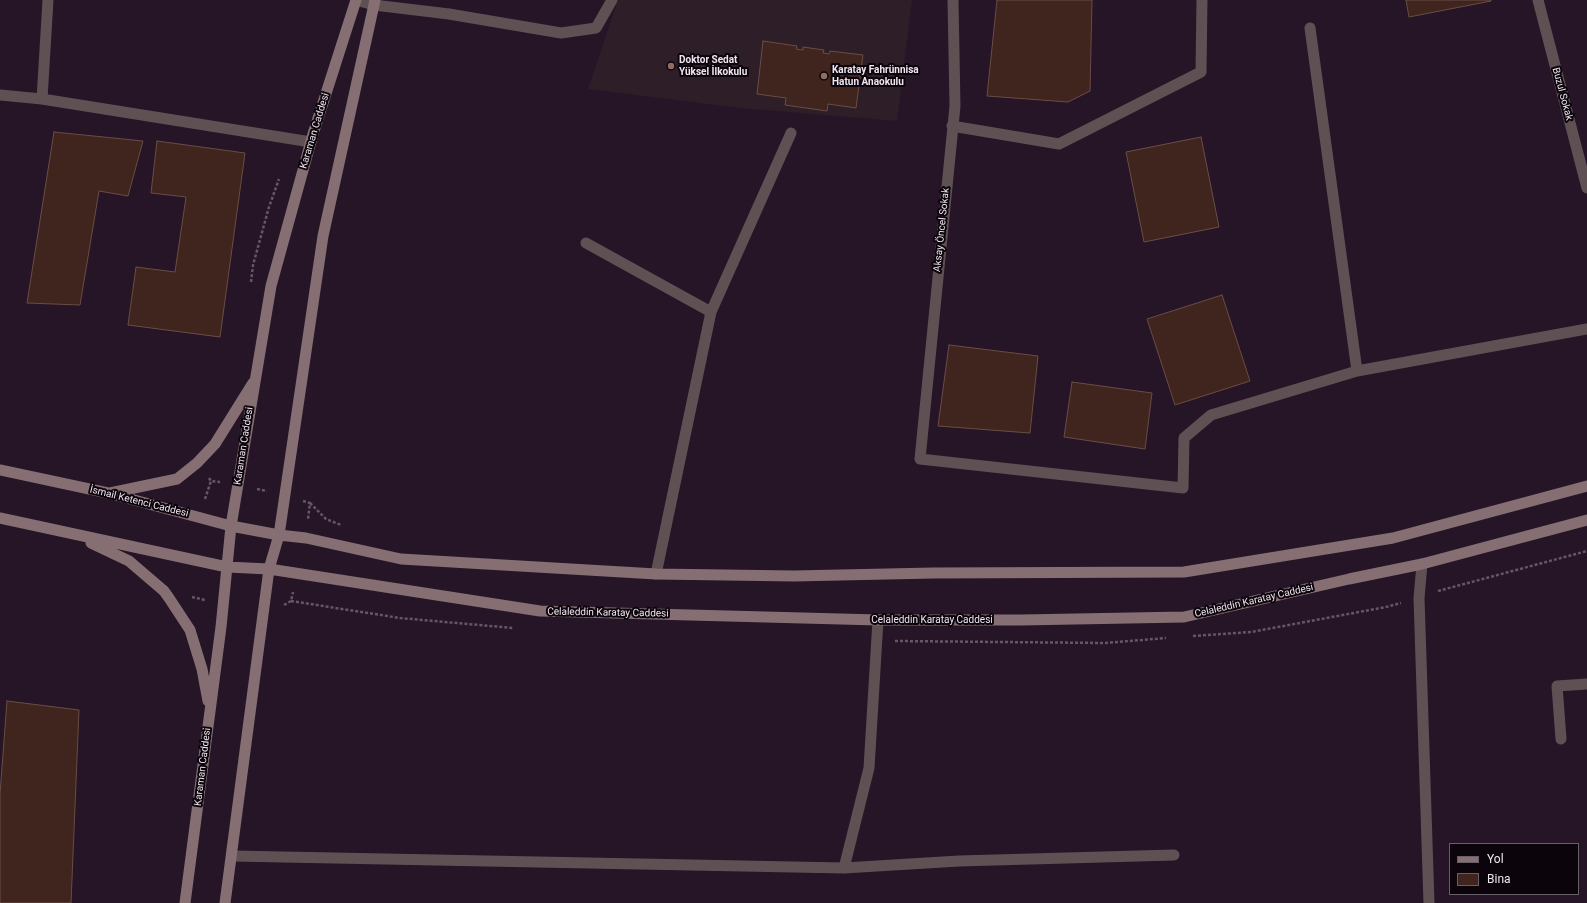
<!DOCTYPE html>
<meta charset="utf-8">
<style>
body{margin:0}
#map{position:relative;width:1587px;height:903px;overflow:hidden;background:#261527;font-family:Roboto,sans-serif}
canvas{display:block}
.legend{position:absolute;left:1449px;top:843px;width:130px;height:52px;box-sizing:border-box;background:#0b050b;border:1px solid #675f67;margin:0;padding:5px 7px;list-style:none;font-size:12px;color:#f0e5f1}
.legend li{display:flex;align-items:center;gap:8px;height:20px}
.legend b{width:20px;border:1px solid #675f67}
</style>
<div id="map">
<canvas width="1587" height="903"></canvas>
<ul class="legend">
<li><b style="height:5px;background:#856f73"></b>Yol</li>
<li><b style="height:11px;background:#3f251e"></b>Bina</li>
</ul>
</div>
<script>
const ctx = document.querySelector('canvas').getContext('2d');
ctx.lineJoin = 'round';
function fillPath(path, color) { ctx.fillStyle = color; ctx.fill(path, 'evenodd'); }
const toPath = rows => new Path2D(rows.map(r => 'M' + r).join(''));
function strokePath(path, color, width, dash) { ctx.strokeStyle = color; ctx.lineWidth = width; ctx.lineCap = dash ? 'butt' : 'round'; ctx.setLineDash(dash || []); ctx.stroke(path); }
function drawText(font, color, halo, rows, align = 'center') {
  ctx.font = font + ' Roboto,sans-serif'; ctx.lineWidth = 4; ctx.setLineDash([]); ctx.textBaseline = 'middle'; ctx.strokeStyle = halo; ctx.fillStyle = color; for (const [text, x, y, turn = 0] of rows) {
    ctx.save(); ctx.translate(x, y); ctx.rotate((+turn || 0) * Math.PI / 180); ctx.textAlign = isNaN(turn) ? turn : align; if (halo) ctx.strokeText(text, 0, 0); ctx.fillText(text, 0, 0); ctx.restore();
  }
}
fillPath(toPath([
 [618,0,912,0,897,121,740,108,588,89]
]), '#2d1e28');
const building = toPath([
 [997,0,1092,0,1090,91,1068,102,987,96,997,0],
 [1406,0,1491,0,1491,1,1409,17,1406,0],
 [763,41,797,46,796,49,803,50,803,47,824,50,823,53,829,54,830,51,863,55,856,108,828,104,827,111,785,105,786,98,757,94,763,41],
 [54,132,143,141,128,196,99,191,80,305,27,303,54,132],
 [1201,137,1219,227,1144,242,1126,152,1201,137],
 [157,141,245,153,220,337,128,325,136,267,175,272,186,197,151,193,157,141],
 [1222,295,1250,381,1175,405,1147,319,1222,295],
 [949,345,1038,356,1030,433,938,426,949,345],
 [1072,382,1152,393,1145,449,1064,437,1072,382],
 [7,701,79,710,71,903,0,903,0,794,7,701]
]);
fillPath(building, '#3f251e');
strokePath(building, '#6a4d45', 1);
strokePath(toPath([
 [251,282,253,265,269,207,279,179],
 [209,478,211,481,220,482],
 [257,489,267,491],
 [205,499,211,481],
 [303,501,310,503,308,519],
 [310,503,326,519,341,525],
 [1438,591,1587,551],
 [192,597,205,600],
 [291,601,400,618,513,628],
 [284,605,291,601,293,592],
 [1193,636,1251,632,1386,607,1401,603],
 [895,641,1105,643,1166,638]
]), '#655666', 2.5, [3, 2]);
strokePath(toPath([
 [356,0,374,5,449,14,561,33,596,28,612,0],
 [953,0,955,106,920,459,1183,488,1184,438,1211,415,1357,371,1587,329],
 [1538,0,1587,188],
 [1310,28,1357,371],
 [0,95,42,99,311,142],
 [42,99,48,0],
 [952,126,1059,144,1201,72,1202,0],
 [586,243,711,312,656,574],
 [711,312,791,133],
 [1422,564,1419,598,1429,903],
 [1561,739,1557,686,1587,684],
 [232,856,844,868,959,861,1174,855],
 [844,868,869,768,878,620]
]), '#5f5153', 11);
strokePath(toPath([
 [0,470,108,493,231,526,279,535,306,538,401,559,656,574,794,576,933,573,1184,572,1393,538,1587,486],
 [110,493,177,479,197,463,215,444,253,383],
 [0,518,227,567,269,569,540,611,878,620,1021,620,1184,617,1349,579,1422,564,1587,520],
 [91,543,129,561,164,591,169,598,190,630,202,669,208,701],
 [185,903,221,627,231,526,271,286,313,134,356,0],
 [225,903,269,569,279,535,323,236,375,0]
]), '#856f73', 11);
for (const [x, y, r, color] of [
 [671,66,4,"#8d6e63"],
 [824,76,4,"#8d6e63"]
]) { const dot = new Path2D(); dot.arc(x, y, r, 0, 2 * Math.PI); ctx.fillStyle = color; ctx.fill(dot); strokePath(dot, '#0b050b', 1.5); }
drawText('bold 10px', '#f0e5f1', '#0b050b', [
 ["Doktor Sedat",679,60],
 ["Yüksel İlkokulu",679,72],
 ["Karatay Fahrünnisa",832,70],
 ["Hatun Anaokulu",832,82]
], 'left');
drawText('10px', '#f0e5f1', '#0b050b', [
 ["Buzul Sokak",1562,94,75],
 ["Karaman Caddesi",315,131,-73],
 ["Aksay Öncel Sokak",942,230,-84],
 ["Karaman Caddesi",244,446,-81],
 ["İsmail Ketenci Caddesi",139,502,14],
 ["Celaleddin Karatay Caddesi",1254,601,-13],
 ["Celaleddin Karatay Caddesi",608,613,1],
 ["Celaleddin Karatay Caddesi",932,620],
 ["Karaman Caddesi",203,767,-83]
]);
</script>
